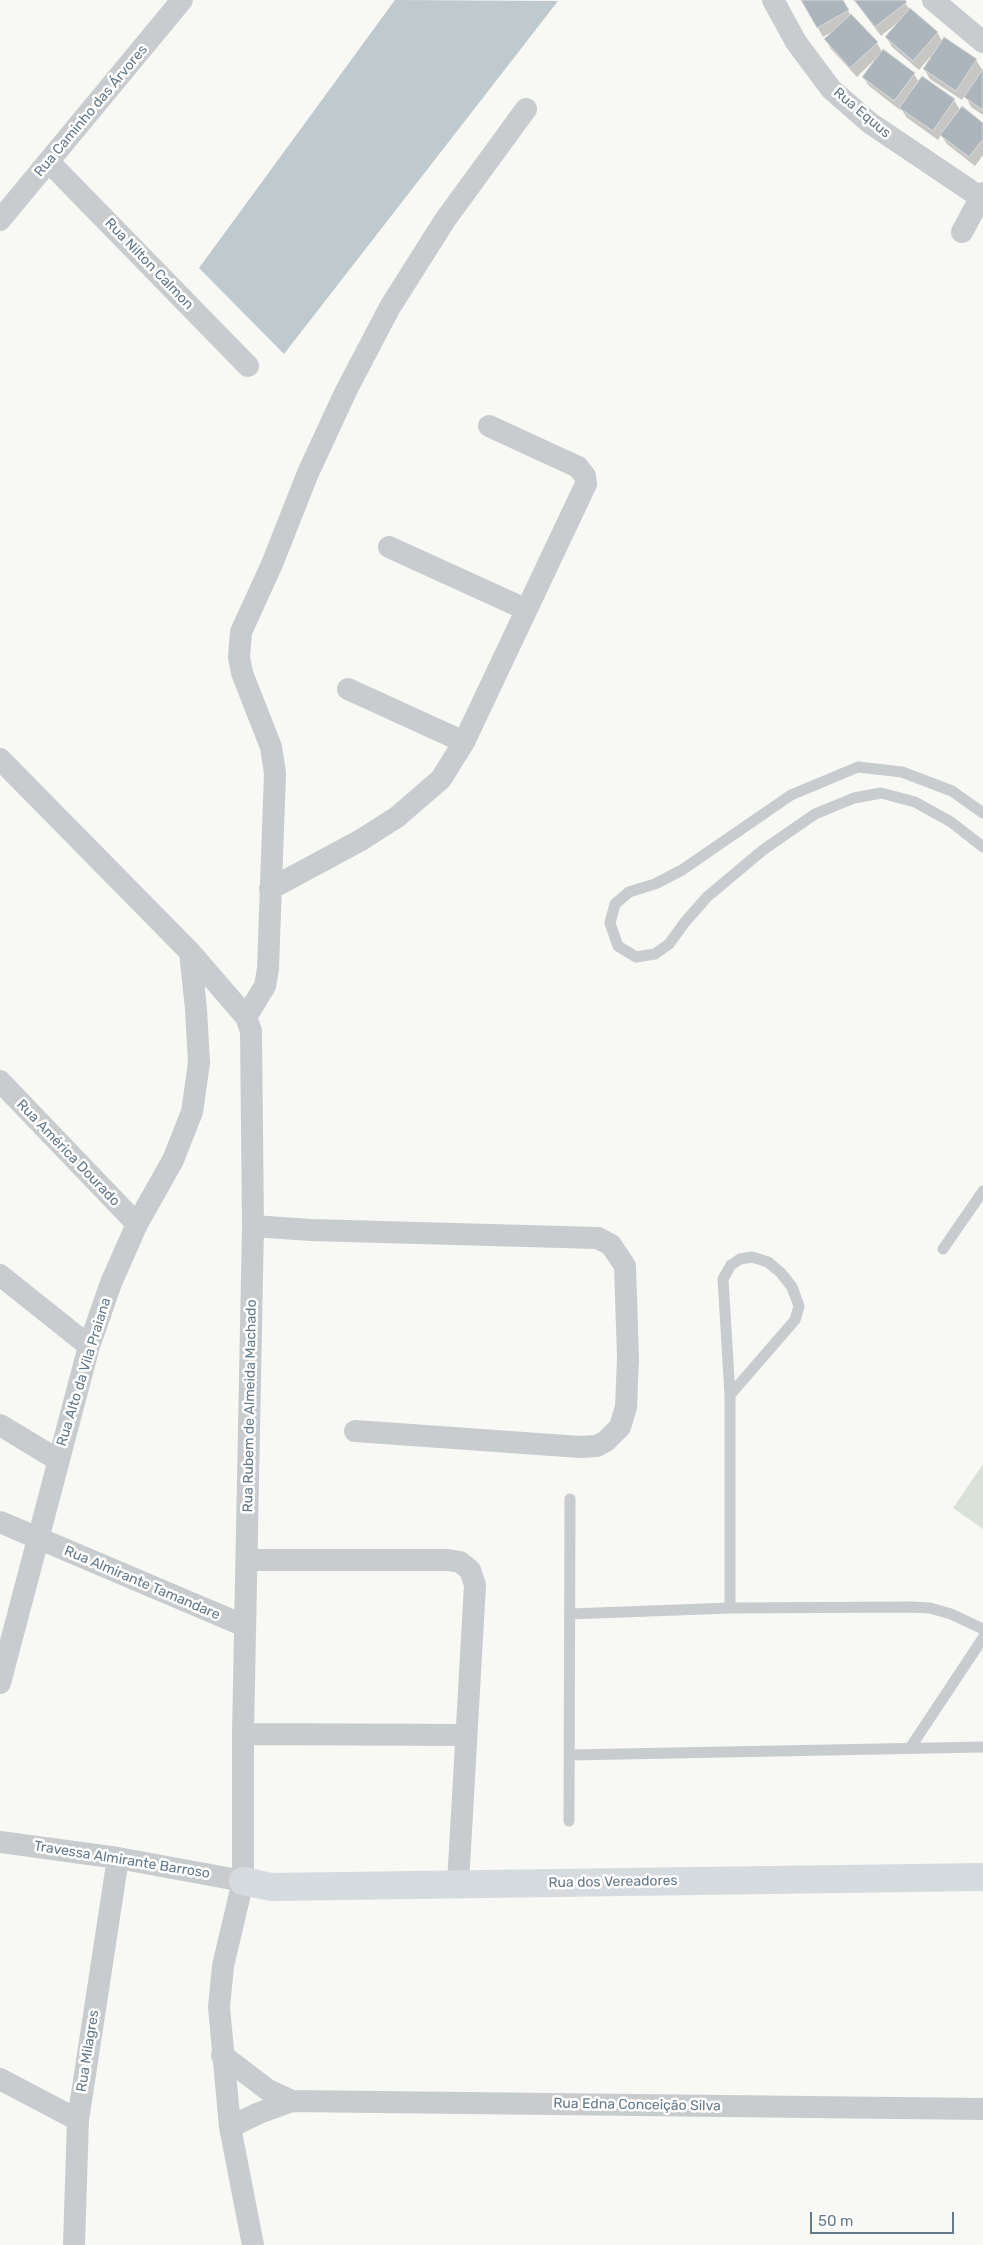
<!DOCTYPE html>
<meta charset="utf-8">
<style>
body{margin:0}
#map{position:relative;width:983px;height:2245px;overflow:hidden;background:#f8f8f5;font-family:Rubik,sans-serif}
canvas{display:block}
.scale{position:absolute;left:810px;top:2212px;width:144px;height:22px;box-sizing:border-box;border:2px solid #647989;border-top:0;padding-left:6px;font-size:15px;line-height:18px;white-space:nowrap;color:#647989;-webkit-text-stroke:4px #fff;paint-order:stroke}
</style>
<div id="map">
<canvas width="983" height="2245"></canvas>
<div class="scale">50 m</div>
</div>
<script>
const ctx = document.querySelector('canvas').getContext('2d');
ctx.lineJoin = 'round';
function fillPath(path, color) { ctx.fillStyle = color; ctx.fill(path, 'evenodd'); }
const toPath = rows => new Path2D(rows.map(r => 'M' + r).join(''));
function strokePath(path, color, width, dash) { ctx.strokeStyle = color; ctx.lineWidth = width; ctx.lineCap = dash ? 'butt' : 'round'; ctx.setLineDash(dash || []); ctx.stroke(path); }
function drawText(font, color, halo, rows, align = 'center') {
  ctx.font = font + ' Rubik,sans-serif'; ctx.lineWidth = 5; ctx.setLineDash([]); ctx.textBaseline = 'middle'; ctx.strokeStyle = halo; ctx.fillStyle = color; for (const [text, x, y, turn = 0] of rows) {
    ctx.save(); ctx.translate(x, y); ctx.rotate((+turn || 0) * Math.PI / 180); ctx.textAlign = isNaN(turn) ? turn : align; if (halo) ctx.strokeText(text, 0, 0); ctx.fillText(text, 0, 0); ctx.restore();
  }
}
fillPath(toPath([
 [983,1464,983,1529,953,1508]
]), '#dae1d6');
fillPath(toPath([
 [395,0,558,1,284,354,199,268]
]), '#becace');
fillPath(toPath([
 [803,0,842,0,851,16,877,43,882,52,914,74,919,82,954,100,960,110,983,124,983,155,975,166,947,144,941,135,938,140,906,117,901,108,900,110,869,86,863,77,874,60,857,77,831,49,826,40,833,31,823,37],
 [854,0,903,0,910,10,937,32,942,41,976,60,983,71,983,115,971,107,965,95,962,100,930,79,924,69,931,58,930,57,919,70,892,47,887,38,897,23,881,36]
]), '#0003');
const building = toPath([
 [801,0,843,0,849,10,817,28,801,0],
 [854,0,905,0,907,2,875,27,854,0],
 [910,8,938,32,913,61,885,37,910,8],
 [851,14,878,42,850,68,824,39,851,14],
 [944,37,977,59,956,91,923,69,944,37],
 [883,49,915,73,894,101,862,77,883,49],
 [983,69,983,110,964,97,983,69],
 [922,76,955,99,933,131,899,108,922,76],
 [962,106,983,123,983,139,969,157,940,135,962,106]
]);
fillPath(building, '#abb5bb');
strokePath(building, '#dadad7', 1);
strokePath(toPath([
 [983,813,952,791,902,772,858,767,791,795,682,870,655,884,629,892,615,904,610,923,618,946,636,957,655,954,669,944,685,922,707,897,763,850,815,814,854,798,881,793,915,802,951,822,983,847],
 [943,1249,983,1191],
 [730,1395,795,1320,799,1306,792,1287,781,1273,768,1262,752,1257,740,1259,731,1265,723,1279,730,1395,730,1608],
 [570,1614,730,1608,910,1607,930,1608,951,1614,983,1629],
 [910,1748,983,1638],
 [570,1755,983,1747],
 [569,1821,570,1499]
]), '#c8cccf', 11);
strokePath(toPath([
 [773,0,796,42,831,89,870,123,980,197],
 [933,0,983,42],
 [49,162,248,366],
 [0,220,182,0],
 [962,232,983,193],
 [389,547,525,609],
 [348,689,464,742],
 [0,759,190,952,246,1017,251,1031,253,1226,243,1734,243,1881,223,1966,219,2007,230,2127,253,2245],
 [270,889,361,840,397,817,441,779,464,742,586,484,585,476,578,467,489,426],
 [246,1017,265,986,268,969,275,773,271,747,242,673,239,657,241,632,272,564,308,473,346,391,390,307,445,220,526,109],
 [0,1081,137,1224],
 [253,1226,311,1230,598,1238,611,1245,625,1266,628,1358,626,1407,620,1427,606,1441,597,1446,580,1447,355,1431],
 [0,1275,89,1346],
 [0,1425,58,1460],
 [0,1522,245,1626],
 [247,1560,448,1560,460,1562,470,1570,475,1585,458,1884],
 [0,1683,89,1346,111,1283,137,1224,173,1160,192,1112,199,1063,196,1009,190,952],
 [243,1734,465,1735],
 [0,1842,118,1858,243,1881],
 [222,2055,268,2090,292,2101],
 [0,2079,78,2120],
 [230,2127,259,2113,292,2101,983,2109],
 [74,2245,78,2120,118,1858]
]), '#c8cccf', 22);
strokePath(toPath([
 [243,1881,271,1887,983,1877]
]), '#d6dbdf', 28);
drawText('14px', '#647989', '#fff', [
 ["Rua Caminho das Árvores",91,111,-50],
 ["Rua Equus",862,113,40],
 ["Rua Nilton Calmon",149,264,46],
 ["Rua América Dourado",68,1153,46],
 ["Rua Alto da Vila Praiana",84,1372,-73],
 ["Rua Rubem de Almeida Machado",250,1406,-89],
 ["Rua Almirante Tamandare",142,1583,23],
 ["Travessa Almirante Barroso",122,1860,9],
 ["Rua dos Vereadores",613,1882,-1],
 ["Rua Milagres",88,2051,-81],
 ["Rua Edna Conceição Silva",637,2105,1]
]);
</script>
